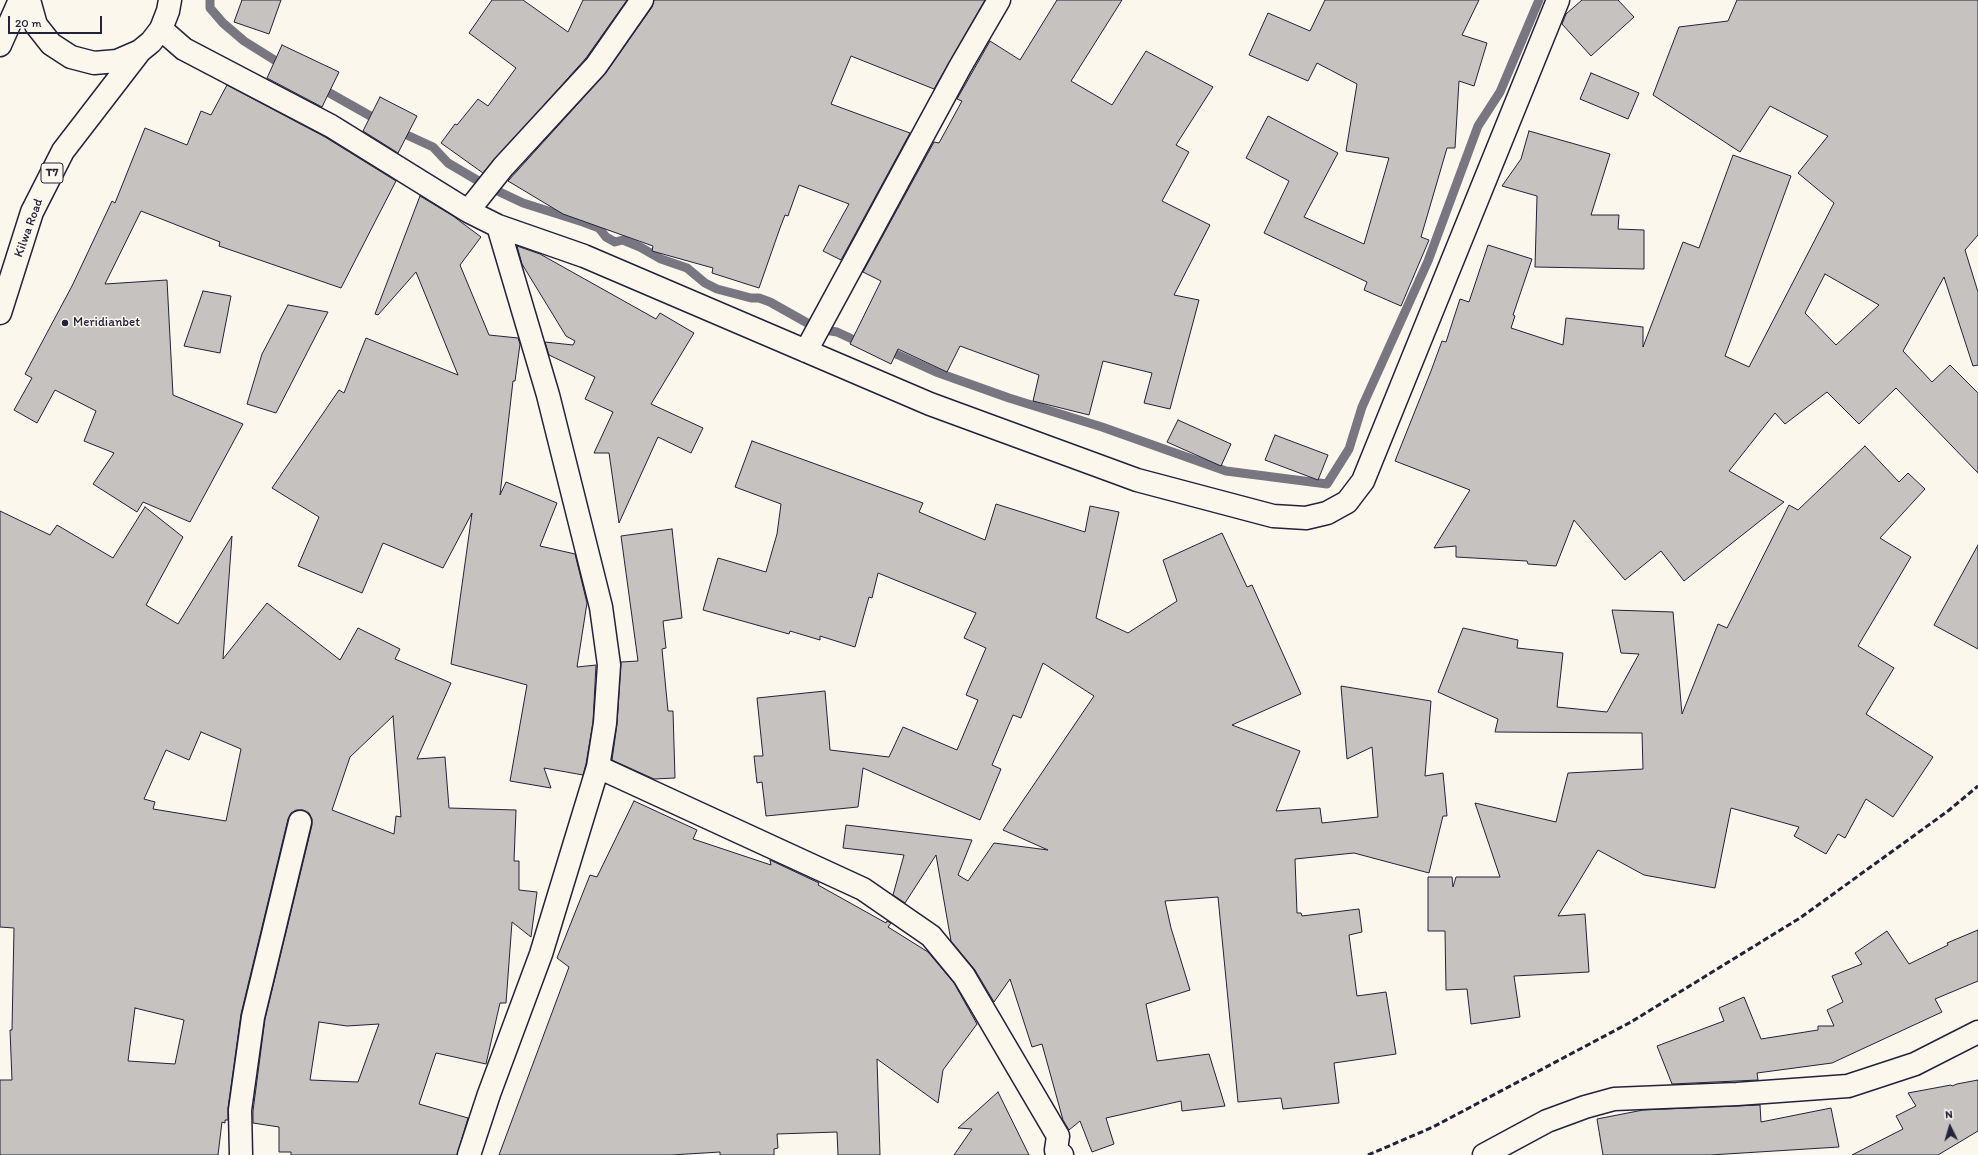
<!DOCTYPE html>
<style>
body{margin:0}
#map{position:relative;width:1978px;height:1155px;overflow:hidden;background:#fbf7ec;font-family:Itim,sans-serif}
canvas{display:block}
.north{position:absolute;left:1930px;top:1107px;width:40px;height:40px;-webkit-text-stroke:3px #fbf7ec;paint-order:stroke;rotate:355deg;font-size:11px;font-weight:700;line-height:16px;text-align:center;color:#22223b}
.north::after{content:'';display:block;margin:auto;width:14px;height:18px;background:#22223b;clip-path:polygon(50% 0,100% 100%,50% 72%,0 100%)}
.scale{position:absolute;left:8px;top:16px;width:94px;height:18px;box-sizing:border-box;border:2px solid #22223b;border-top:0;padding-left:5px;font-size:12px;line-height:14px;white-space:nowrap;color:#22223b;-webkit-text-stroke:3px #fbf7ec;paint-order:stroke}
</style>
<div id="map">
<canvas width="1978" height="1155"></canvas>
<div class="north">N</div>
<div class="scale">20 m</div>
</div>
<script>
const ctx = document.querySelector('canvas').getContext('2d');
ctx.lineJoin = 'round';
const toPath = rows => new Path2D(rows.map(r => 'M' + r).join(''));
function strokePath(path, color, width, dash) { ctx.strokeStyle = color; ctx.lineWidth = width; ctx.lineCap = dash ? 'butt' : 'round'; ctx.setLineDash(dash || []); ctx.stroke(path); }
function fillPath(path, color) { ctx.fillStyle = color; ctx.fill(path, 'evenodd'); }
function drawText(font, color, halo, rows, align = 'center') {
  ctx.font = font + ' Itim,sans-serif'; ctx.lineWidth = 3; ctx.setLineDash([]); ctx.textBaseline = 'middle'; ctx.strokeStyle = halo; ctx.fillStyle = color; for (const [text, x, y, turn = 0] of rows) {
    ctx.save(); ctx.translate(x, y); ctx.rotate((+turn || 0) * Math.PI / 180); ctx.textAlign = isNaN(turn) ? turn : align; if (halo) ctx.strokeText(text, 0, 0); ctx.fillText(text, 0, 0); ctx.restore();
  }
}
strokePath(toPath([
 [210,0,210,8,223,23,244,41,284,66],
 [319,87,381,122],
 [396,130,433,147,448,163,487,186,523,203,583,222,599,228,606,237,615,242,623,240,640,247,661,259,687,268,705,283,717,289,751,298,759,298,770,302,818,329,837,332,863,344],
 [885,349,936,372,1009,398,1102,427,1226,471,1327,484,1349,449,1362,407,1428,261,1478,126,1500,92,1539,0]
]), '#787681', 9);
const building = toPath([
 [242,0,281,0,269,34,234,22,242,0],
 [492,0,523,0,568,32,583,0,627,0,586,58,483,173,441,143,455,124,457,125,478,99,488,106,516,68,469,33,492,0],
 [654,0,985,0,934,89,851,56,831,104,910,133,841,260,823,251,849,204,799,185,788,216,785,215,780,228,759,288,712,273,713,268,652,251,653,246,563,214,508,181,605,74,652,7,654,0],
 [1057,0,1122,0,1071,81,1112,105,1146,51,1213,87,1176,145,1189,152,1162,201,1210,225,1174,295,1199,300,1170,409,1144,403,1152,373,1103,361,1089,415,1033,401,1039,375,960,346,947,372,898,349,891,364,850,344,881,281,863,272,934,142,939,143,962,101,957,99,990,41,1020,60,1057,0],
 [1325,0,1479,0,1462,35,1487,43,1474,86,1459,81,1455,148,1447,148,1421,237,1429,240,1401,306,1364,290,1367,282,1264,233,1289,181,1246,158,1268,116,1338,153,1304,217,1364,244,1389,158,1346,151,1357,84,1317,63,1308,81,1249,55,1268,13,1310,31,1325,0],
 [1582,0,1618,0,1634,17,1591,56,1562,24,1566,14,1582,0],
 [1737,0,1978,0,1978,235,1965,250,1978,292,1978,365,1973,366,1944,277,1903,351,1932,382,1950,365,1978,393,1978,473,1896,388,1859,424,1827,392,1785,424,1775,413,1729,471,1784,502,1684,581,1661,551,1625,580,1574,520,1556,566,1528,564,1527,561,1456,557,1456,546,1434,548,1470,490,1395,461,1431,371,1442,341,1446,342,1460,299,1469,302,1488,245,1532,259,1513,315,1515,316,1511,328,1563,345,1566,318,1643,327,1643,347,1683,242,1699,248,1733,155,1791,176,1725,356,1749,367,1834,203,1798,173,1828,136,1770,106,1740,152,1653,95,1679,27,1728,21,1737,0],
 [1825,274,1879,305,1836,345,1805,313,1825,274],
 [282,45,339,72,322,107,267,78,282,45],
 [1591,73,1639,93,1628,119,1580,99,1591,73],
 [227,85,325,137,396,181,341,288,219,246,220,242,141,211,105,284,167,280,173,395,243,424,190,522,143,502,137,512,93,484,114,453,84,441,96,411,55,390,37,423,14,410,32,378,25,374,72,286,112,201,115,203,145,128,187,145,201,111,211,115,227,85],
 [380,97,417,116,398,153,363,131,380,97],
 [1529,131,1610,154,1591,215,1619,215,1618,229,1644,230,1644,269,1535,267,1537,196,1502,186,1521,159,1529,131],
 [420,196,453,216,481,237,460,265,489,335,518,338,520,344,515,381,513,381,500,495,506,482,557,503,540,546,575,554,587,603,577,667,596,665,593,722,586,764,583,775,544,768,551,788,510,781,527,685,451,664,472,513,443,568,383,543,362,593,298,566,319,517,272,488,339,390,344,393,366,338,458,375,416,272,378,315,375,314,420,196],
 [517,246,540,254,656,319,660,313,694,333,651,404,703,428,691,453,658,437,619,523,609,453,594,453,613,412,585,399,595,377,549,355,545,342,573,345,575,341,566,336,522,264,517,246],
 [203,291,231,296,220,353,184,346,203,291],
 [288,305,328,312,276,413,247,404,262,354,288,305],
 [1178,420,1231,444,1221,466,1167,442,1178,420],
 [1275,435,1328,455,1318,480,1265,460,1275,435],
 [752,441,923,503,919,512,985,540,996,504,1085,532,1090,506,1119,512,1096,618,1128,633,1177,601,1163,560,1222,533,1247,587,1252,585,1301,694,1232,725,1300,751,1276,811,1320,808,1322,823,1378,817,1372,747,1347,759,1341,686,1431,701,1425,776,1443,773,1447,816,1443,816,1429,873,1354,853,1295,859,1297,913,1301,913,1302,916,1359,909,1362,932,1349,935,1357,996,1386,992,1396,1054,1334,1063,1339,1103,1283,1109,1281,1098,1238,1102,1218,897,1165,901,1171,928,1190,990,1146,1004,1157,1061,1209,1054,1225,1106,1182,1111,1181,1101,1106,1118,1114,1144,1092,1152,1080,1121,1069,1130,1063,1120,1042,1044,1032,1047,1010,979,994,1002,975,970,951,941,936,855,905,903,893,895,904,855,843,848,846,825,972,840,958,875,968,881,994,843,1048,850,1003,830,1094,696,1043,663,1021,718,1013,715,992,765,1001,769,980,820,863,768,858,807,766,816,762,782,757,783,754,756,763,756,757,698,825,691,830,750,889,757,903,727,957,750,978,700,966,695,986,648,964,638,976,613,878,573,872,598,869,597,855,647,820,636,820,640,790,631,789,634,703,610,718,558,766,572,777,534,781,504,735,487,752,441],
 [1865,446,1899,482,1908,473,1925,489,1880,538,1911,557,1858,646,1894,668,1866,714,1933,757,1893,817,1866,799,1845,838,1838,834,1826,854,1794,836,1799,827,1731,808,1715,888,1644,875,1598,850,1558,916,1585,914,1589,972,1514,976,1520,1017,1471,1024,1467,989,1446,990,1445,931,1428,931,1428,877,1452,877,1453,887,1456,877,1500,877,1475,803,1556,822,1568,773,1643,769,1642,733,1495,732,1498,719,1438,692,1463,628,1518,640,1517,648,1563,653,1557,707,1607,712,1639,654,1621,653,1612,610,1673,612,1682,714,1718,624,1727,628,1789,505,1798,510,1865,446],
 [145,507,183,537,146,605,178,624,232,536,223,659,267,603,340,660,358,628,400,649,395,659,451,683,417,759,445,757,449,808,516,810,514,861,519,861,519,890,537,892,531,937,512,922,506,1003,500,1003,486,1064,436,1053,419,1104,468,1118,457,1155,291,1155,291,1152,279,1152,279,1127,253,1123,253,1111,265,1019,312,825,312,819,309,813,303,810,296,810,291,813,288,819,241,1014,228,1108,228,1120,225,1120,225,1123,222,1122,218,1155,0,1155,0,1080,12,1080,10,1030,12,1030,14,928,0,927,0,511,50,535,57,525,113,558,145,507],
 [393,716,401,817,396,816,394,834,332,810,350,757,393,716],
 [201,732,241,749,226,821,153,809,155,802,144,799,166,750,189,760,201,732],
 [135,1008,184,1020,175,1064,128,1061,135,1008],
 [319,1022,347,1026,379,1024,358,1082,310,1080,319,1022],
 [672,529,682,618,663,621,666,648,662,649,668,711,673,711,675,778,654,779,612,760,617,724,621,662,638,661,621,536,672,529],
 [1978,545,1978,649,1934,625,1978,545],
 [634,801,697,830,693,839,771,865,770,860,819,883,818,885,886,923,887,921,891,923,888,927,928,952,954,983,977,1024,943,1070,938,1103,877,1059,880,1155,838,1155,837,1132,777,1134,778,1148,774,1149,774,1155,720,1155,720,1152,671,1155,499,1155,569,967,557,958,590,875,597,877,634,801],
 [1978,930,1978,981,1935,999,1942,1012,1832,1063,1757,1073,1758,1080,1672,1084,1657,1046,1724,1021,1719,1008,1744,997,1761,1039,1818,1030,1818,1026,1834,1026,1827,1010,1843,1002,1832,976,1862,964,1855,953,1887,931,1909,964,1948,945,1947,943,1978,930],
 [1978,1080,1978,1131,1938,1155,1852,1155,1903,1129,1896,1116,1916,1106,1908,1093,1951,1085,1952,1086,1957,1084,1978,1080],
 [998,1092,1029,1155,954,1155,972,1129,958,1128,998,1092],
 [1760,1105,1761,1122,1831,1108,1839,1147,1710,1155,1603,1155,1597,1119,1643,1110,1760,1105]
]);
fillPath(building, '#c6c2c0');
strokePath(building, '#22223b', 1);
const minor = toPath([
 [161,29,184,49,331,126,468,211,498,226,584,256,930,404,1137,480,1273,516,1306,518,1327,513,1347,502,1363,481,1558,0],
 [468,211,503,167,596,66,642,0],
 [806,351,960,67,999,0],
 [598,767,863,889,931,936,964,976,1058,1136,1056,1150,1062,1155],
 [241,1155,240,1110,253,1017,300,822],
 [469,1155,489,1094,541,954,598,767,605,723,609,665,601,607,548,395,498,226],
 [1484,1155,1547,1121,1585,1107,1614,1099,1737,1094,1848,1086,1915,1064,1978,1032]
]);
const highway = toPath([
 [29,0,36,25,51,44,71,57,94,63,117,61,140,51,151,42,161,29,168,11,170,0],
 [0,45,20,0],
 [0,313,32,212,63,151,140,51]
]);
strokePath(minor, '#22223b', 25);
strokePath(highway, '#22223b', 25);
strokePath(minor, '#fbf7ec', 22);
strokePath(highway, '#fbf7ec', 22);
strokePath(toPath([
 [1368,1155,1433,1127,1631,1022,1800,918,1948,811,1978,786]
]), '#22223b', 3, [6, 3]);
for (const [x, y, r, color] of [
 [65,323,4,"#22223b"]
]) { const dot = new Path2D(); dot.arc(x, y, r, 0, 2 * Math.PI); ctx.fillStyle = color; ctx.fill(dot); strokePath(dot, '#fbf7ec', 1.5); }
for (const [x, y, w] of [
 [52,173,22]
]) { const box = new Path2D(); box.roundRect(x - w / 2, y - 10, w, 20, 3); ctx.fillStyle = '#fbf7ec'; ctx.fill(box); strokePath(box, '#22223b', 1); }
drawText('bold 12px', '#22223b', null, [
 ["T7",52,173]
]);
drawText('13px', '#22223b', '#fbf7ec', [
 ["Kilwa Road",29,228,-70]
]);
drawText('13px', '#22223b', '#fbf7ec', [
 ["Meridianbet",73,323]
], 'left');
</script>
